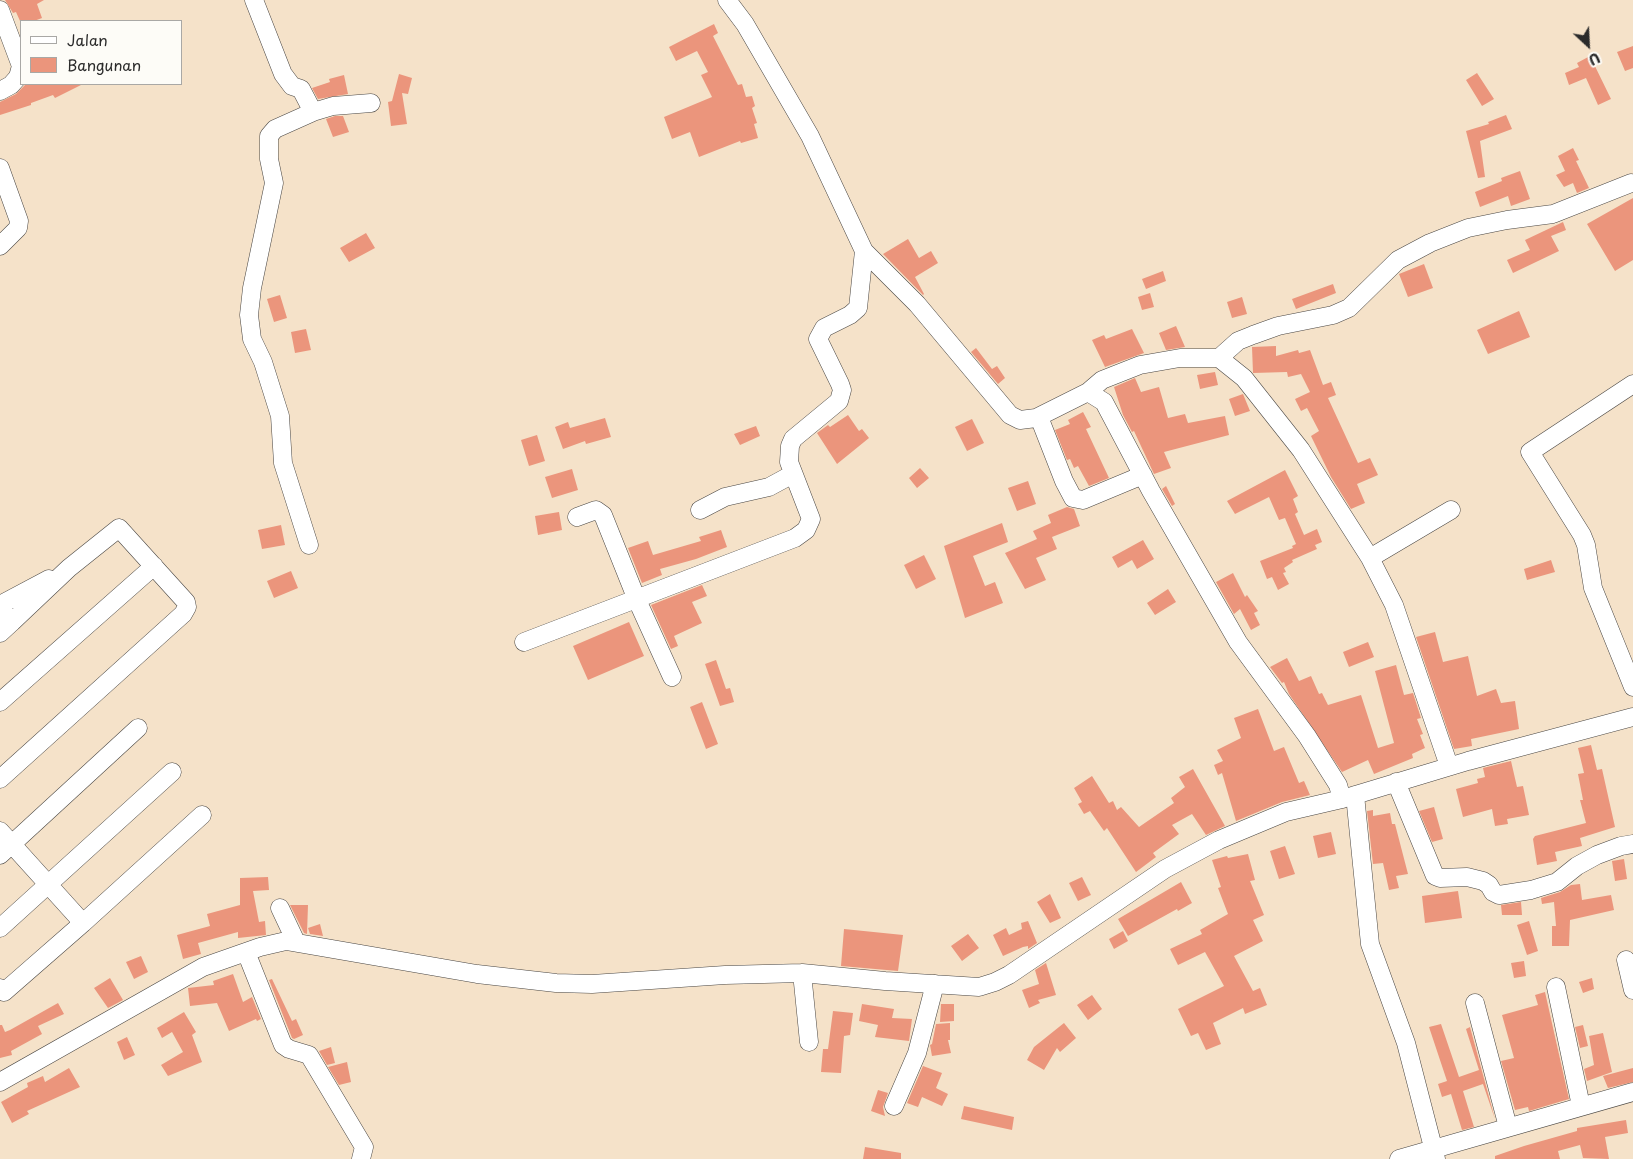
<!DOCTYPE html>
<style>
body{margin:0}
#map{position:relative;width:1633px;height:1159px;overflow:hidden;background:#f5e2c9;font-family:"Playpen Sans",sans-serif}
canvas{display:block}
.legend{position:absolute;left:20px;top:20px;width:162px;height:65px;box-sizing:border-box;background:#fdfcf7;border:1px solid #a9a8a5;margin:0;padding:6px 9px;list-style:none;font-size:15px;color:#2b2b2b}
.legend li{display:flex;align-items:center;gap:10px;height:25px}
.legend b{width:25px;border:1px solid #a9a8a5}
.north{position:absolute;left:1563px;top:20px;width:50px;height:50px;-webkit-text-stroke:4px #fdfcf7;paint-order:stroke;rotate:155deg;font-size:14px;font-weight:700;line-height:20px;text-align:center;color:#2b2b2b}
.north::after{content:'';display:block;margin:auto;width:18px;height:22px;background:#2b2b2b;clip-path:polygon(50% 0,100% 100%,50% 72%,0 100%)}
</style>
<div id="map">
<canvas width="1633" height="1159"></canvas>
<ul class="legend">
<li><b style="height:6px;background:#fff"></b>Jalan</li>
<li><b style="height:14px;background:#eb957c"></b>Bangunan</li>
</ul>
<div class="north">U</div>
</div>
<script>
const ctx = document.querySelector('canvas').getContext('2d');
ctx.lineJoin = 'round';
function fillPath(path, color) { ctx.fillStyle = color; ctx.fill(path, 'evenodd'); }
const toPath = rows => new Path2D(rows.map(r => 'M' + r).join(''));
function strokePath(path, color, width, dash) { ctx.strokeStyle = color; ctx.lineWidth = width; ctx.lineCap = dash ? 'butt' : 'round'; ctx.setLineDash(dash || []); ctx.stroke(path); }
fillPath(toPath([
 [5,0,44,0,37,4,42,18,34,21,20,21,16,12,13,13],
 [714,24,718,33,713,36,738,85,742,84,746,97,752,96,755,106,752,108,757,123,754,124,758,138,741,143,740,141,699,157,690,132,672,139,664,117,712,97,701,75,708,72,697,51,676,61,669,47],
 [1633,46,1633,68,1625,71,1617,52],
 [1590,56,1611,99,1598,105,1586,78,1569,85,1565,73,1579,67,1577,63],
 [1477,73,1494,99,1482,106,1466,80],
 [399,74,412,78,408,94,402,93,407,124,391,126,388,102,392,101],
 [344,75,348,94,318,99,312,88,330,82,329,79],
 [26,84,81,84,81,85,55,98,53,95,31,103,31,105,0,115,0,102,16,94],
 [1506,115,1512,129,1480,141,1485,177,1478,178,1466,131,1489,124,1488,122],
 [335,116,343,116,349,132,333,137,326,119],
 [1573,148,1579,160,1576,161,1589,188,1577,193,1573,183,1564,187,1556,175,1565,171,1558,156],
 [1520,171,1530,199,1511,206,1508,196,1480,207,1475,192,1502,181,1501,178],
 [1633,198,1633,260,1615,271,1587,224],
 [1563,222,1566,230,1551,236,1559,251,1513,273,1507,260,1530,250,1525,240],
 [366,233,375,248,349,262,340,248],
 [908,239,919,258,931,251,938,263,915,277,924,294,923,295,883,254],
 [1424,264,1433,288,1408,297,1399,274],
 [1163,271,1166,281,1146,289,1142,279],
 [1333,284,1336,293,1296,309,1292,299],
 [1150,293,1154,307,1142,310,1138,297],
 [280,295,287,318,274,322,267,299],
 [1242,297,1247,314,1232,318,1227,302],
 [1519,311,1530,337,1488,354,1477,330],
 [1176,326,1185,347,1166,350,1159,333],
 [306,329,311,350,295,353,291,332],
 [1132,329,1144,353,1105,367,1092,340,1104,335,1106,339],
 [1276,346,1276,356,1298,350,1299,353,1310,350,1323,385,1331,382,1336,395,1328,398,1358,463,1370,458,1378,475,1357,484,1365,503,1351,509,1331,477,1311,436,1319,431,1307,408,1301,411,1295,399,1310,392,1301,374,1288,377,1287,372,1253,373,1252,347],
 [976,348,992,369,997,366,1005,378,998,384,971,352],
 [1215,372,1218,385,1200,389,1197,375],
 [1135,378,1141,392,1159,387,1168,418,1185,414,1188,423,1225,416,1229,435,1164,452,1171,468,1154,474,1134,431,1132,432,1123,415,1114,387],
 [1243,394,1250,411,1235,416,1229,399],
 [1083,412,1091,427,1086,429,1109,478,1089,486,1078,466,1074,468,1070,459,1067,460,1055,430,1070,424,1068,420],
 [848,415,859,431,862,429,869,438,837,464,817,433,828,425,830,427],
 [605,418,611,437,586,444,585,441,563,449,555,427,568,422,570,428],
 [972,419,984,443,967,451,955,427],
 [756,426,760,436,740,445,734,434],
 [537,435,545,461,529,466,521,440],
 [920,468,929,478,917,488,909,478],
 [572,469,578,490,552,498,545,477],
 [1285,470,1298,496,1293,499,1298,512,1295,514,1304,535,1317,529,1322,542,1315,545,1317,549,1292,560,1293,562,1284,568,1286,572,1283,573,1289,584,1278,590,1272,577,1267,579,1260,561,1293,548,1292,546,1296,544,1285,518,1279,520,1269,497,1235,514,1227,501],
 [1028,481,1036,504,1017,511,1008,488],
 [1166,486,1175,504,1172,506,1162,489],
 [1067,507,1074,509,1080,526,1052,537,1057,549,1036,558,1046,580,1025,589,1005,553,1037,539,1033,531,1051,523,1048,515],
 [559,512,562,530,538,535,535,516],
 [1002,523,1008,542,973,556,985,586,995,582,1003,603,965,618,944,546],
 [281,525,285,545,262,549,258,530],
 [721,530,727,547,696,559,660,569,662,575,642,583,628,548,648,541,653,555,701,541,699,537],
 [1143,540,1154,559,1137,569,1132,560,1118,568,1112,557],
 [924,555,936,579,916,589,904,565],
 [1551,560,1555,572,1527,580,1524,569],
 [291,571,298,588,274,598,267,581],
 [1233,573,1245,597,1247,595,1258,611,1254,613,1260,625,1251,630,1240,609,1234,614,1216,582],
 [702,585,707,596,692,602,702,623,674,636,678,646,671,649,651,605],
 [1168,589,1176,602,1155,615,1147,603],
 [629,622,644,656,588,680,573,646],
 [1435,632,1443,662,1468,656,1477,696,1496,689,1501,703,1515,701,1519,729,1471,739,1472,746,1454,749,1416,637],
 [1368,642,1374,657,1349,667,1343,652],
 [1287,658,1299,681,1311,676,1319,694,1322,693,1328,705,1361,695,1378,748,1394,743,1375,671,1396,665,1404,695,1413,693,1421,718,1417,719,1423,734,1420,735,1425,748,1412,754,1413,758,1374,774,1368,760,1342,772,1289,694,1284,682,1282,683,1270,667],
 [716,660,726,689,730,688,734,702,720,706,705,664],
 [702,702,718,744,706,749,690,707],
 [1258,709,1274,751,1284,747,1299,783,1304,781,1310,795,1282,802,1236,821,1222,773,1218,775,1214,765,1223,761,1217,750,1241,738,1234,718],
 [1591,745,1597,770,1602,769,1615,827,1580,838,1582,846,1555,852,1557,861,1537,865,1533,839,1535,836,1586,823,1580,800,1583,800,1578,774,1584,773,1578,748],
 [1511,761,1517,787,1523,786,1529,815,1507,819,1508,824,1495,826,1492,809,1463,817,1456,789,1478,783,1477,779,1485,777,1483,768],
 [1193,769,1225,826,1206,835,1192,814,1172,825,1179,834,1153,853,1156,857,1136,872,1107,828,1104,831,1090,811,1084,814,1078,804,1082,802,1074,788,1092,776,1109,803,1113,801,1117,810,1121,807,1139,827,1174,803,1171,798,1185,787,1179,777],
 [1434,807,1443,839,1432,842,1419,811],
 [1373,810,1373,816,1390,813,1392,824,1395,824,1408,874,1396,876,1399,888,1389,890,1383,863,1373,864,1367,811],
 [1331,832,1336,854,1318,858,1313,836],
 [1285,846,1295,874,1279,879,1270,851],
 [1248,854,1255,880,1250,881,1264,915,1253,920,1263,941,1234,956,1253,991,1260,988,1267,1005,1245,1014,1243,1008,1213,1023,1221,1044,1206,1050,1198,1033,1191,1036,1178,1009,1224,986,1205,952,1178,965,1170,949,1202,934,1200,930,1228,914,1218,888,1221,887,1212,860,1227,856,1228,858],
 [1624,859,1627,879,1615,881,1612,861],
 [268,877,269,890,253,891,259,922,265,921,266,935,238,938,238,932,198,943,201,954,183,959,177,935,210,926,207,914,240,905,240,878],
 [1082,877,1091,895,1078,901,1069,883],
 [1181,882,1192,903,1178,911,1177,909,1128,936,1118,919],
 [1580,884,1582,900,1611,895,1614,910,1570,920,1569,946,1552,946,1552,926,1556,926,1554,902,1542,904,1541,898,1560,892,1571,885],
 [1458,891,1462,918,1425,923,1422,896],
 [1050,894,1061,918,1050,923,1037,902],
 [1521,902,1522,915,1502,915,1501,905],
 [290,905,308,905,307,934,304,933],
 [1028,921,1037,943,1028,949,1028,946,1023,947,1003,956,993,935,1006,928,1009,935,1022,929,1021,923],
 [1529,921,1538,951,1527,955,1517,925],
 [320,924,323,936,310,934,308,928],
 [844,929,903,935,898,971,841,966],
 [1123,931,1128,941,1114,949,1109,939],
 [968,934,979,948,962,961,951,946],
 [141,956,148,972,134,979,126,962],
 [1524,961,1526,976,1514,978,1511,963],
 [1046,963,1056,995,1038,1000,1040,1003,1029,1008,1022,990,1039,984,1035,970],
 [233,974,243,1002,252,997,261,1019,257,1021,256,1019,229,1031,217,1003,190,1006,188,988,214,985,213,981],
 [110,978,123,1000,108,1008,94,988],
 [1592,978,1594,989,1583,993,1579,982],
 [272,979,292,1021,296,1019,303,1035,294,1039,292,1038,269,980],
 [1545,992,1569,1099,1529,1111,1528,1107,1515,1110,1501,1061,1514,1058,1502,1015,1538,1005,1535,995],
 [1092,995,1102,1009,1088,1020,1077,1005],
 [58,1003,64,1014,38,1026,42,1034,11,1051,12,1055,0,1058,0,1025,2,1025,5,1032,10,1030],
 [862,1004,894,1009,892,1018,912,1019,909,1041,875,1037,878,1025,859,1021],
 [941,1004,954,1004,954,1021,940,1022],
 [833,1011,853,1013,850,1035,844,1036,841,1073,821,1072,823,1049,828,1049],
 [184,1012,196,1032,192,1035,202,1062,168,1076,161,1065,183,1052,172,1032,162,1038,157,1028],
 [950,1023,950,1040,948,1040,951,1053,932,1056,930,1045,932,1044,936,1024],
 [1064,1023,1076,1038,1060,1052,1057,1048,1044,1070,1027,1060,1034,1047],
 [1441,1024,1459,1077,1479,1070,1466,1029,1470,1027,1495,1119,1483,1084,1463,1091,1474,1127,1462,1130,1451,1094,1442,1097,1438,1084,1447,1081,1429,1027],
 [1583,1025,1588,1046,1580,1048,1575,1027],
 [1603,1033,1612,1072,1587,1081,1584,1069,1594,1065,1589,1036],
 [127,1037,135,1055,124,1060,117,1042],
 [331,1047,335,1063,327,1065,319,1051],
 [347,1062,351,1082,339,1085,328,1067],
 [923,1066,942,1073,936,1088,948,1094,942,1106,922,1097,918,1107,907,1103],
 [69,1068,80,1087,27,1111,29,1114,12,1123,1,1102,28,1087,27,1083,43,1076,45,1082],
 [1633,1068,1633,1082,1608,1088,1603,1076],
 [878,1090,888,1093,883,1107,885,1116,871,1111],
 [964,1106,1014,1117,1012,1130,961,1119],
 [1626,1120,1628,1133,1605,1137,1609,1159,1583,1158,1580,1145,1558,1151,1560,1159,1495,1159,1495,1156,1524,1146,1577,1131,1577,1128],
 [865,1147,901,1153,901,1159,863,1159]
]), '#eb957c');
const minor = toPath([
 [254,0,283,74,292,86,301,89,313,112],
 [727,0,745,24,810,136,864,251,917,304,1010,415,1020,420,1036,418,1088,392,1104,402,1151,491,1238,642,1307,736,1338,785,1342,799],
 [0,10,21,66,18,77,11,85,0,91],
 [0,168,19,221,18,228,0,246],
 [1219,358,1238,341,1253,335,1278,326,1333,315,1349,308,1398,260,1430,243,1468,228,1507,220,1553,214,1631,183],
 [1633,384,1530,452,1582,535,1586,545,1593,588,1633,687],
 [1088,392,1102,380,1140,365,1180,358,1219,358,1244,378,1301,450,1370,558,1394,605,1449,766],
 [1039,417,1064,481,1073,498,1083,500,1143,475],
 [700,510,725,497,769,487,793,474],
 [577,517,596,510,603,515,637,600,672,677],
 [309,545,283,463,280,416,263,362,252,339,249,315,252,288,274,183,269,159,269,136,275,129,313,112,333,106,371,103],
 [1370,558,1451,510],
 [0,605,49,579],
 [0,609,12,622,69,568,119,528,186,602,187,607,183,614,0,779],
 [0,633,12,622],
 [524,642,795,538,806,530,811,519,789,462,790,446,793,439,839,401,842,390,840,384,818,339,824,328,850,315,858,308,864,251],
 [0,702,154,566],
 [1396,782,1435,876,1440,878,1467,877,1483,881,1489,885,1493,892,1499,895,1531,890,1557,882,1577,866,1597,855,1621,846,1633,844],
 [1355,795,1370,944,1406,1043,1436,1159],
 [0,831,83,923,202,815],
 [0,855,138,728],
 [280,908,296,942],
 [0,928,172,772],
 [246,952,283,1045,289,1049,309,1055,364,1147,361,1159],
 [1626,960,1633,990],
 [802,973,809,1042],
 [1556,987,1581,1106],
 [0,988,4,992,83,923],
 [1475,1003,1508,1127],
 [0,1082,203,967,260,947,286,941,477,974,556,983,592,984,725,975,802,973,885,981,979,987,995,982,1009,975,1165,869,1219,840,1286,812,1342,799,1468,761,1633,717],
 [894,1106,917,1053,935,984],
 [1399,1159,1633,1092]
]);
strokePath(minor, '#494643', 19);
strokePath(minor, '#fff', 18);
</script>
